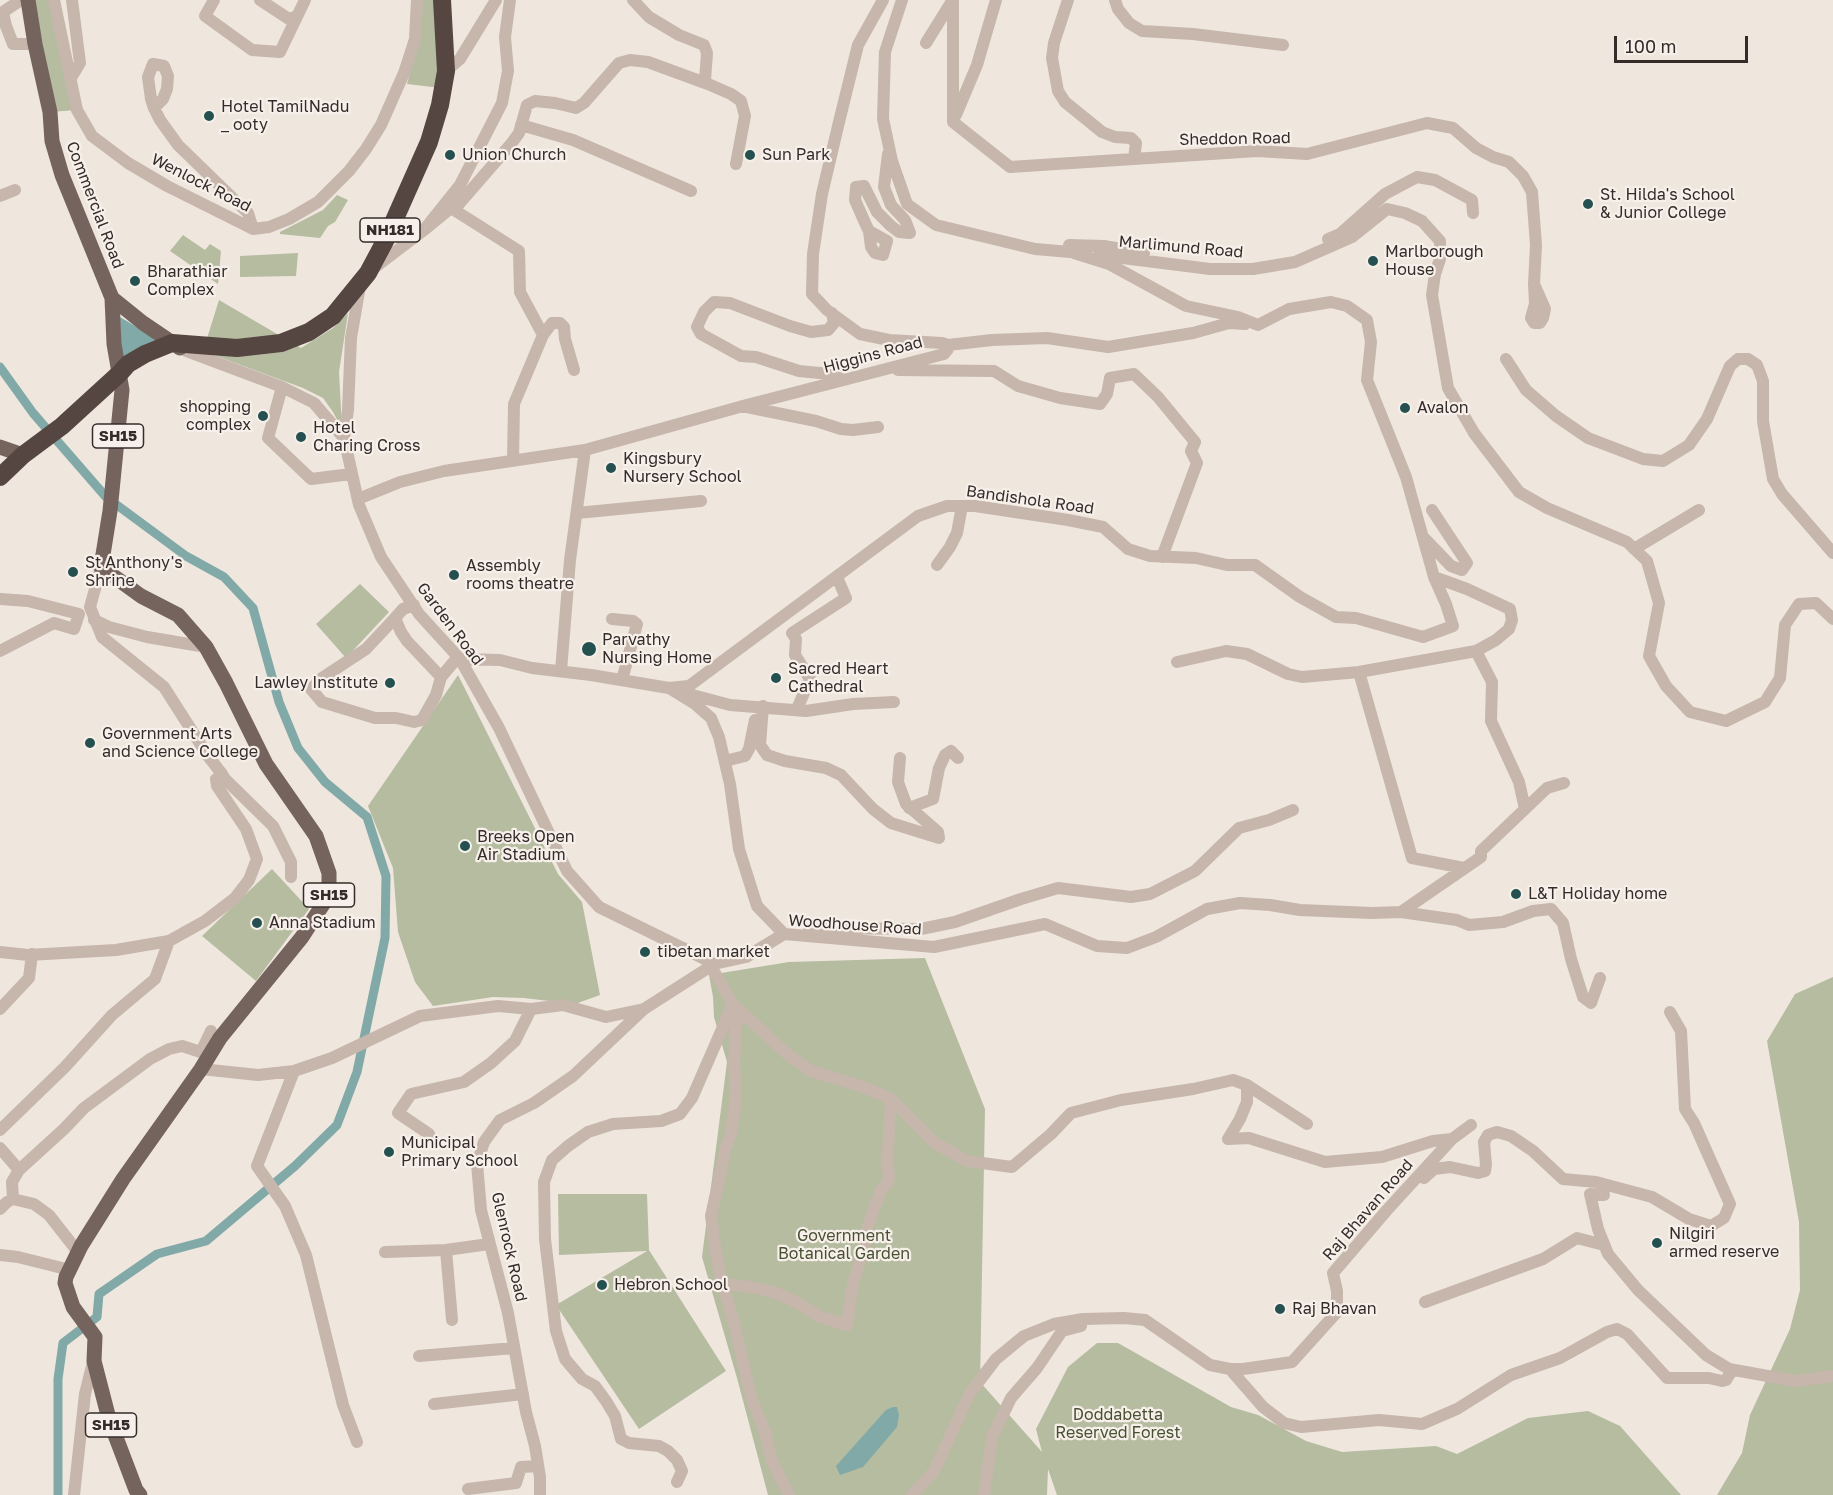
<!DOCTYPE html>
<style>
body{margin:0}
#map{position:relative;width:1833px;height:1495px;overflow:hidden;background:#efe6de;font-family:"Golos Text",sans-serif}
canvas{display:block}
.scale{position:absolute;left:1614px;top:36px;width:134px;height:27px;box-sizing:border-box;border:3px solid #352c2a;border-top:0;padding-left:8px;font-size:18px;line-height:21px;white-space:nowrap;color:#352c2a;-webkit-text-stroke:4px #f7f0ea;paint-order:stroke}
</style>
<div id="map">
<canvas width="1833" height="1495"></canvas>
<div class="scale">100 m</div>
</div>
<script>
const ctx = document.querySelector('canvas').getContext('2d');
ctx.lineJoin = 'round';
function fillPath(path, color) { ctx.fillStyle = color; ctx.fill(path, 'evenodd'); }
const toPath = rows => new Path2D(rows.map(r => 'M' + r).join(''));
function strokePath(path, color, width, dash) { ctx.strokeStyle = color; ctx.lineWidth = width; ctx.lineCap = dash ? 'butt' : 'round'; ctx.setLineDash(dash || []); ctx.stroke(path); }
function drawText(font, color, halo, rows, align = 'center') {
  ctx.font = font + ' "Golos Text",sans-serif'; ctx.lineWidth = 4.5; ctx.setLineDash([]); ctx.textBaseline = 'middle'; ctx.strokeStyle = halo; ctx.fillStyle = color; for (const [text, x, y, turn = 0] of rows) {
    ctx.save(); ctx.translate(x, y); ctx.rotate((+turn || 0) * Math.PI / 180); ctx.textAlign = isNaN(turn) ? turn : align; if (halo) ctx.strokeText(text, 0, 0); ctx.fillText(text, 0, 0); ctx.restore();
  }
}
fillPath(toPath([
 [28,0,52,0,77,110,50,112],
 [422,0,435,0,441,88,407,84,416,49],
 [337,195,348,200,335,222,328,226,320,238,280,234,280,232,323,210],
 [183,235,205,250,210,244,221,251,218,284,170,251],
 [298,253,296,276,240,277,240,256],
 [219,300,301,348,333,328,348,313,339,372,342,429,333,412,323,398,303,388,203,351],
 [360,584,389,612,346,658,316,624],
 [458,675,558,874,582,902,600,995,575,1004,524,998,493,997,433,1006,415,982,398,932,393,868,368,806],
 [272,869,309,909,256,981,202,936],
 [925,958,985,1109,980,1382,1042,1452,1036,1429,1068,1367,1097,1343,1118,1343,1231,1407,1258,1415,1306,1441,1342,1452,1436,1446,1457,1454,1528,1418,1588,1411,1620,1426,1681,1495,1057,1495,1048,1469,1047,1495,768,1495,737,1378,702,1257,727,1062,714,1017,713,997,709,975,789,962],
 [1833,977,1833,1495,1717,1495,1742,1453,1750,1415,1790,1329,1800,1290,1799,1222,1767,1041,1795,994],
 [558,1194,647,1194,649,1250,726,1371,639,1429,556,1305,647,1251,559,1255]
]), '#b5bca0');
fillPath(toPath([
 [120,317,160,341,121,358],
 [893,1407,897,1407,899,1415,897,1427,863,1467,840,1475,836,1466,886,1410]
]), '#81a9a7');
strokePath(toPath([
 [0,367,33,413,106,497,186,556,224,577,253,608,279,702,298,748,325,782,367,817,386,876,385,938,357,1072,337,1125,295,1166,206,1241,157,1254,99,1294,97,1317,63,1343,58,1379,58,1495]
]), '#81a9a7', 9);
strokePath(toPath([
 [21,0,3,12,6,26,13,44,35,44],
 [54,0,77,110,92,136,128,163,167,186,253,229,269,227,289,219,318,202,349,171,366,149,381,125,404,73,415,39,417,0],
 [214,0,205,16,252,50,280,52,305,0],
 [260,0,289,19,297,16],
 [633,0,649,17,679,35,704,45,707,53,705,80,708,84,731,94,741,101,745,116,736,164],
 [902,0,885,52,883,119,892,161,907,204,936,225,1035,249,1082,253],
 [953,0,953,122,1010,167,1257,151,1307,154,1427,123,1453,128,1476,148,1493,157,1509,162,1523,176,1532,192,1536,245,1534,284,1535,304,1531,318,1534,323,1540,323,1543,318,1545,309,1534,284],
 [1068,0,1054,43,1052,58,1058,91,1065,102,1102,132,1115,137,1131,138,1136,143,1134,159],
 [1115,0,1118,9,1129,23,1142,31,1193,34,1283,45],
 [926,43,952,1],
 [446,71,460,59,496,0],
 [71,78,80,63,72,0],
 [154,108,163,99,167,89,168,76,164,66,153,64,148,77,151,99,154,108,160,120,178,145,248,213,253,229],
 [956,115,977,65,996,0],
 [521,125,573,140,691,191],
 [0,196,15,190],
 [451,208,519,251,520,292,543,335],
 [424,230,447,211,458,205,511,144,519,133,527,105,535,101,555,103,576,108,584,103,619,63,630,60,648,62,708,84],
 [869,231,871,247,875,253,883,255,887,241,869,231,866,225,855,200,856,187,864,186,877,212,891,226,899,232,910,233,905,220,891,205,884,187,888,154],
 [1328,239,1340,234,1385,194,1417,177,1435,180,1472,200,1473,213],
 [1069,245,1104,246,1144,253],
 [1099,255,1210,269,1253,269,1295,262,1352,237,1387,209,1405,213,1422,221,1440,241,1440,259,1435,274,1432,295,1448,388,1474,433,1519,492,1547,508,1627,542,1647,561,1659,603,1649,656,1666,686,1690,712,1726,721,1765,702,1780,678,1785,625,1799,604,1816,603,1833,619],
 [374,268,424,230,460,185,502,103,508,71,505,37,510,0],
 [832,313,834,323,828,330,811,332,790,326,730,303,714,302,704,312,697,327,701,334,741,356,756,357,799,371,830,374,844,380],
 [948,345,992,340,1047,338,1108,347,1193,333,1229,323,1245,324],
 [186,351,282,387,314,403,344,438,359,505,381,557,419,614,460,659,499,728,567,871,599,907,709,961],
 [1506,359,1526,390,1556,416,1588,438,1643,459,1663,461,1689,445,1707,419,1730,366,1738,359,1748,359,1757,365,1763,381,1763,421,1773,479,1782,494,1833,553],
 [898,370,994,371,1018,386,1060,398,1100,404,1107,394,1110,378,1134,374,1158,397,1195,442,1191,451,1197,463,1162,557],
 [282,387,268,438,311,479,351,474],
 [747,407,816,421,841,429,853,430,878,427],
 [344,438,348,410,351,338,360,286],
 [513,460,514,404,543,335,552,323,560,323,564,327,565,339,574,370],
 [358,499,400,482,444,471,585,450,743,406,944,354,948,349,948,345,942,343,889,340,860,334,827,310,812,294,813,254,822,194,839,122,858,45,883,0],
 [577,513,701,501],
 [1424,538,1451,566,1462,570,1467,563,1432,510],
 [1634,549,1699,510],
 [937,565,950,547,957,533,962,506],
 [101,567,90,607,102,637,164,687,208,756,222,774],
 [0,599,28,601,79,614,74,629,54,623,0,651],
 [414,605,403,609,395,618,401,632,407,641,441,677,458,657],
 [395,618,366,649,322,678,311,689,322,702,375,718,396,718,414,722,422,720,436,695,441,677],
 [612,619,633,621,637,624,622,680],
 [94,620,109,627,147,637,206,647],
 [1476,651,1492,682,1491,721,1519,782,1525,809],
 [460,659,500,660,532,668,591,675,669,688,689,686,918,516,947,506,975,506,1068,520,1103,527,1128,549,1150,556,1196,558,1227,565,1255,565,1300,597,1336,617,1356,618,1423,637,1453,626,1446,604,1434,577,1406,477,1367,380,1371,342,1367,320,1347,306,1331,302,1289,309,1258,325,1238,317,1186,306,1109,264,1074,253],
 [1177,662,1226,651,1247,654,1288,674,1302,677,1359,672,1476,651,1496,640,1509,629,1512,620,1510,609,1467,589,1434,577],
 [561,671,570,560,585,450],
 [1359,672,1412,858,1464,868],
 [669,688,695,704,711,718,719,737,730,784,739,849,757,906,784,934],
 [681,692,730,705,806,711,853,704,894,702],
 [763,706,760,745,767,755,785,761,826,768,841,775,873,809,891,823,939,838],
 [797,709,810,679,795,655,796,639,792,633,846,598,837,577],
 [900,758,898,782,906,804,938,832,939,838],
 [725,761,745,756,749,749,755,720],
 [909,808,933,799,939,768,945,755,951,751,958,758],
 [1401,912,1481,857,1481,851,1547,788,1564,783],
 [809,931,828,928,921,929,955,922,1021,899,1058,888,1131,897,1150,894,1195,871,1239,828,1269,820,1293,810],
 [0,952,28,955,116,950,169,941,205,921,235,898,249,880,257,859,246,829,217,786,216,779,222,774,225,779,273,826,291,862,291,877],
 [714,964,746,957,784,934,934,947,1045,924,1097,946,1127,948,1156,937,1207,909,1240,903,1270,905,1300,910,1372,913,1401,912,1457,920,1469,925,1503,922,1533,911,1551,909,1563,923,1571,959,1583,997,1591,1003,1600,978],
 [712,968,733,1004,737,1015,734,1061,736,1097,731,1134,726,1147,711,1216,714,1240,720,1275,734,1323,751,1397,765,1432,772,1461,789,1495],
 [0,1009,29,978,32,954],
 [201,1052,211,1031],
 [201,1069,258,1075,294,1071,332,1058,420,1016,498,1006,531,1009,563,1005,606,1017,644,1009,708,968],
 [294,1071,257,1166,285,1206,306,1255,343,1405,357,1442],
 [1247,1085,1307,1124],
 [891,1099,935,1143,967,1161,1012,1167,1051,1134,1071,1113,1121,1100,1193,1089,1233,1080,1247,1085,1247,1102,1240,1119,1228,1139],
 [0,1130,65,1067,112,1015,155,979,169,941],
 [429,1134,398,1113,411,1094,464,1082,491,1063,515,1041,531,1009],
 [1228,1139,1249,1138,1325,1162,1382,1157,1433,1141,1452,1139],
 [0,1148,19,1170],
 [1424,1178,1434,1169,1450,1167,1478,1173,1485,1171,1486,1165,1484,1142,1488,1135,1497,1132,1511,1136,1533,1151,1563,1179,1596,1182,1652,1197,1689,1219,1711,1226,1724,1218,1730,1204,1694,1123,1685,1109,1681,1031,1670,1012],
 [13,1199,12,1182,19,1170,64,1129,84,1108,150,1059,169,1049,182,1046,210,1055],
 [0,1209,7,1202,13,1199,34,1204,49,1215,78,1252],
 [446,1250,452,1320],
 [385,1252,446,1250,489,1244],
 [0,1255,18,1257,70,1270],
 [722,1284,751,1287,774,1292,798,1303,820,1317,847,1325,853,1283,864,1249,867,1228,882,1188,888,1183,889,1175,887,1166,891,1099,864,1087,811,1071,787,1054,733,1004],
 [1425,1302,1543,1259,1577,1238,1604,1245],
 [419,1356,514,1348],
 [1230,1369,1263,1407,1284,1423,1301,1427,1379,1420,1422,1424,1457,1409,1511,1375,1560,1358,1607,1332,1617,1329,1627,1334,1667,1378,1709,1378,1722,1381,1726,1380,1731,1372,1729,1369,1706,1355,1638,1290,1608,1254,1598,1229,1590,1194,1604,1195],
 [1729,1369,1795,1381,1833,1376],
 [434,1404,523,1394],
 [677,1482,682,1471,677,1460,668,1451,659,1446,629,1443,621,1439,615,1416,606,1401,595,1386,582,1379,565,1359,556,1331,545,1239,544,1182,552,1160,568,1146,588,1132,613,1124,661,1121,680,1114,692,1098,733,1004],
 [468,1489,516,1483,521,1467,538,1466],
 [74,1495,85,1394,93,1362],
 [540,1495,540,1477,535,1446,526,1412,508,1313,481,1210,477,1164,484,1142,500,1120,534,1103,573,1076,644,1009],
 [912,1495,934,1471,970,1393,996,1359,1024,1336,1054,1324,1083,1319,1124,1318,1145,1320,1210,1365,1230,1369,1243,1369,1292,1362,1337,1312,1337,1291,1333,1273,1387,1210,1452,1139,1471,1125],
 [984,1495,992,1437,1011,1398,1037,1368,1062,1331,1081,1326]
]), '#c6b6ac', 12);
strokePath(toPath([
 [28,0,35,44,50,112,52,141,62,175,112,298,143,323,180,348],
 [112,298,114,344,122,390,110,511,101,567,141,596,178,615,206,647,226,683,266,764,316,836,329,873,329,895,302,937,220,1038,201,1069,123,1179,81,1246,66,1277,65,1283,73,1307,95,1337,94,1361,109,1419,136,1490,140,1495],
 [0,447,23,455]
]), '#75635d', 15);
strokePath(toPath([
 [0,477,23,455,62,426,120,373,128,364,145,354,172,343,237,348,281,343,309,332,333,316,368,273,385,241,429,142,440,105,446,71,442,0]
]), '#554642', 18);
for (const [x, y, r, color] of [
 [209,116,6,"#245150"],
 [450,155,6,"#245150"],
 [750,155,6,"#245150"],
 [1588,204,6,"#245150"],
 [1373,261,6,"#245150"],
 [135,281,6,"#245150"],
 [1405,408,6,"#245150"],
 [263,416,6,"#245150"],
 [301,437,6,"#245150"],
 [611,468,6,"#245150"],
 [73,572,6,"#245150"],
 [454,575,6,"#245150"],
 [589,649,8,"#245150"],
 [776,678,6,"#245150"],
 [390,683,6,"#245150"],
 [90,743,6,"#245150"],
 [465,846,6,"#245150"],
 [1516,894,6,"#245150"],
 [257,923,6,"#245150"],
 [645,952,6,"#245150"],
 [389,1152,6,"#245150"],
 [1657,1243,6,"#245150"],
 [602,1285,6,"#245150"],
 [1280,1309,6,"#245150"]
]) { const dot = new Path2D(); dot.arc(x, y, r, 0, 2 * Math.PI); ctx.fillStyle = color; ctx.fill(dot); strokePath(dot, '#f7f0ea', 2); }
for (const [x, y, w] of [
 [390,230,60],
 [118,436,51],
 [329,895,51],
 [111,1425,51]
]) { const box = new Path2D(); box.roundRect(x - w / 2, y - 12, w, 24, 4.5); ctx.fillStyle = '#f7f0ea'; ctx.fill(box); strokePath(box, '#352c2a', 1.5); }
drawText('bold 15px', '#352c2a', null, [
 ["NH181",390,230],
 ["SH15",118,436],
 ["SH15",329,895],
 ["SH15",111,1425]
]);
drawText('16px', '#352c2a', '#f7f0ea', [
 ["Hotel TamilNadu",221,107],
 ["_ ooty",221,125],
 ["Union Church",462,155],
 ["Sun Park",762,155],
 ["St. Hilda's School",1600,195],
 ["& Junior College",1600,213],
 ["Marlborough",1385,252],
 ["House",1385,270],
 ["Bharathiar",147,272],
 ["Complex",147,290],
 ["shopping",251,407,"right"],
 ["complex",251,425,"right"],
 ["Avalon",1417,408],
 ["Hotel",313,428],
 ["Charing Cross",313,446],
 ["Kingsbury",623,459],
 ["Nursery School",623,477],
 ["St Anthony's",85,563],
 ["Shrine",85,581],
 ["Assembly",466,566],
 ["rooms theatre",466,584],
 ["Parvathy",602,640],
 ["Nursing Home",602,658],
 ["Sacred Heart",788,669],
 ["Cathedral",788,687],
 ["Lawley Institute",378,683,"right"],
 ["Government Arts",102,734],
 ["and Science College",102,752],
 ["Breeks Open",477,837],
 ["Air Stadium",477,855],
 ["L&T Holiday home",1528,894],
 ["Anna Stadium",269,923],
 ["tibetan market",657,952],
 ["Municipal",401,1143],
 ["Primary School",401,1161],
 ["Nilgiri",1669,1234],
 ["armed reserve",1669,1252],
 ["Hebron School",614,1285],
 ["Raj Bhavan",1292,1309]
], 'left');
drawText('16px', '#352c2a', '#f7f0ea', [
 ["Sheddon Road",1235,139,-1],
 ["Wenlock Road",201,183,27],
 ["Commercial Road",95,205,69],
 ["Marlimund Road",1181,247,5],
 ["Higgins Road",873,355,-15],
 ["Bandishola Road",1030,500,8],
 ["Garden Road",450,624,53],
 ["Woodhouse Road",855,925,4],
 ["Raj Bhavan Road",1368,1210,-49],
 ["Glenrock Road",509,1247,77]
]);
drawText('16px', '#475031', '#f7f0ea', [
 ["Government",844,1236],
 ["Botanical Garden",844,1254],
 ["Doddabetta",1118,1415],
 ["Reserved Forest",1118,1433]
]);
</script>
